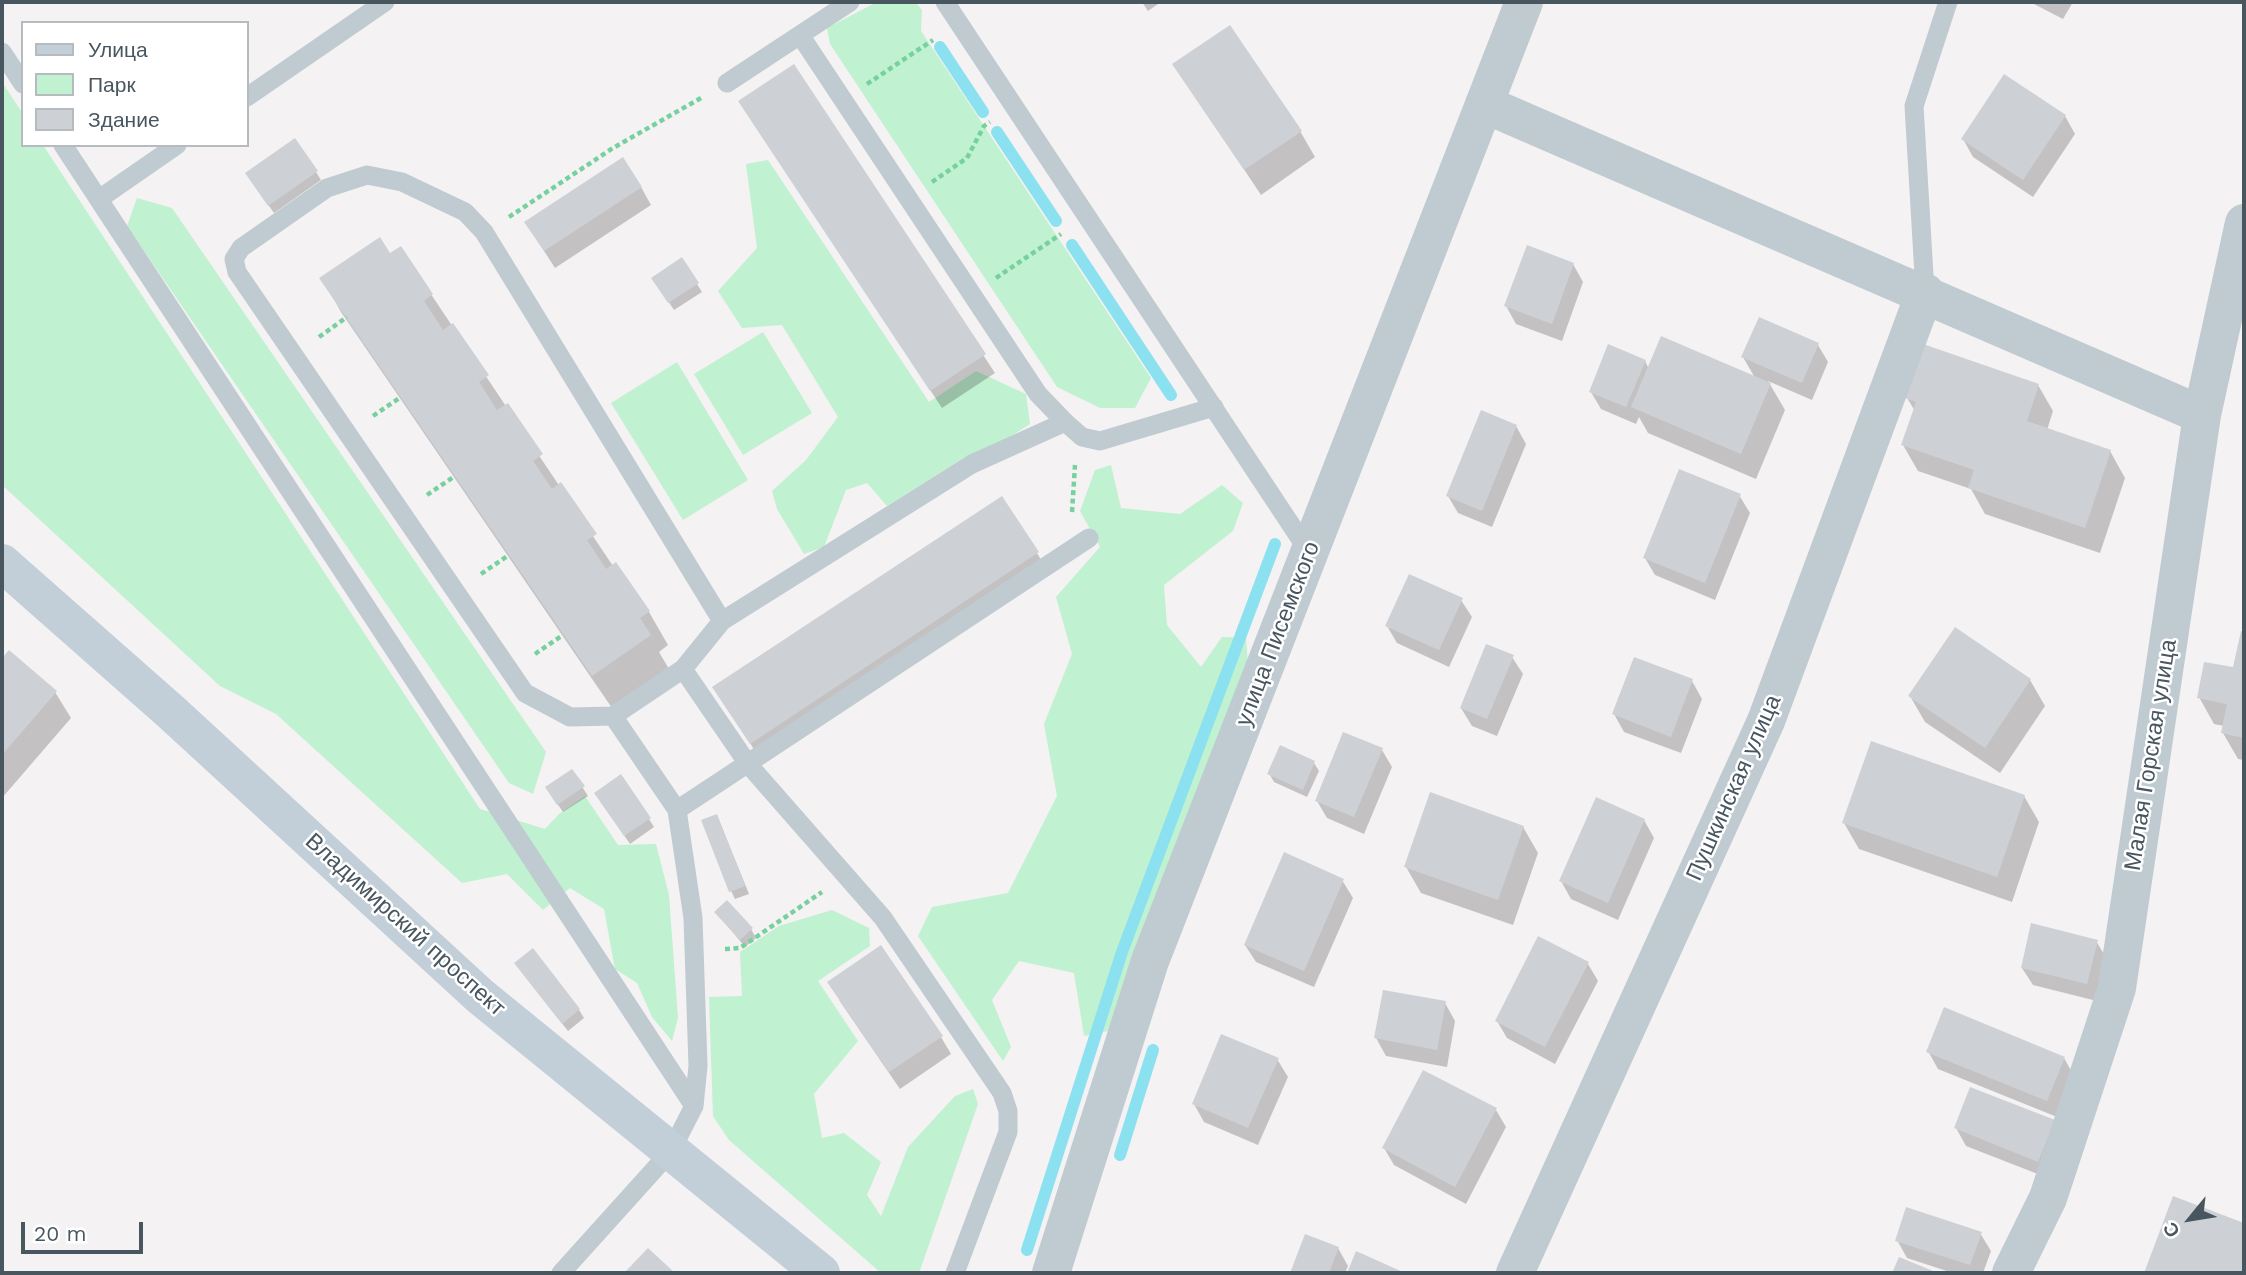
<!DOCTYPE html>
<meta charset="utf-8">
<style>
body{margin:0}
#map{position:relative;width:2246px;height:1275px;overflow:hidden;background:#f4f2f2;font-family:"Work Sans",sans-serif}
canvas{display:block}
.frame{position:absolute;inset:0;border:4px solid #485660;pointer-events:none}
.legend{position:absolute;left:21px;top:21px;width:228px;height:126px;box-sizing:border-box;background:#fff;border:2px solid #b6bbbf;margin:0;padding:9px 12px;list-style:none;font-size:21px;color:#485660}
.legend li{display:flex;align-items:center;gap:14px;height:35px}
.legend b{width:35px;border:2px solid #b6bbbf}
.north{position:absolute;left:2155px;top:1184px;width:70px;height:70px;-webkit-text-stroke:5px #fff;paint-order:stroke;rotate:240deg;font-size:19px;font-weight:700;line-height:28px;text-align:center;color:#485660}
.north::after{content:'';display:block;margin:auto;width:24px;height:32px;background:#485660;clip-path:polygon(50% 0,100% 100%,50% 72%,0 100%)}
.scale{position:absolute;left:21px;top:1222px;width:122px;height:32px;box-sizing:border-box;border:4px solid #485660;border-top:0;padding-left:9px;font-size:21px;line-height:24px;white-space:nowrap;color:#485660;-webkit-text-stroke:5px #fff;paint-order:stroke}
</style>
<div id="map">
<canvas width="2246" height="1275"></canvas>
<div class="frame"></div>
<ul class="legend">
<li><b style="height:9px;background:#c2ced8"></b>Улица</li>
<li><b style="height:19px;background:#c0f1d0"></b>Парк</li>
<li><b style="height:19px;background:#cdd1d6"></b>Здание</li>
</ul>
<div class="north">С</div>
<div class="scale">20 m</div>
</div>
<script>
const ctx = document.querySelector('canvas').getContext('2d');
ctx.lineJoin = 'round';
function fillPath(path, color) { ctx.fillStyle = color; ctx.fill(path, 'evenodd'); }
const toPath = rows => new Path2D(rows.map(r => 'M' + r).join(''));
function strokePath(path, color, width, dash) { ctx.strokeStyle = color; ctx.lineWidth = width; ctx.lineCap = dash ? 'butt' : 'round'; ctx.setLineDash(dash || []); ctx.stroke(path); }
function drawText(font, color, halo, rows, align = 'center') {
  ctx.font = font + ' "Work Sans",sans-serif'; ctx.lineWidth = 5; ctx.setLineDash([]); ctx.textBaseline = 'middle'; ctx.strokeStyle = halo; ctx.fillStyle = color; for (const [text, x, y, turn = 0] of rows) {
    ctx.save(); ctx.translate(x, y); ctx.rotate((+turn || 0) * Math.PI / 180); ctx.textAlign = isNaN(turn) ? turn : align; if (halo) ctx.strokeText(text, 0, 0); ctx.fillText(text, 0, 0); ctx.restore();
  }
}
fillPath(toPath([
 [877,2,915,2,922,10,921,31,1151,378,1135,408,1100,408,1057,387,830,44,827,28],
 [2,82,23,114,23,145,43,145,480,809,545,829,559,814,585,796,618,845,656,844,669,895,678,1018,672,1041,652,1017,637,983,615,969,604,909,570,888,543,910,507,874,462,883,276,714,220,686,2,485],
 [768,160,929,402,976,371,1026,394,1030,424,999,444,962,459,887,506,867,483,846,490,824,547,804,554,777,509,772,491,806,460,838,417,782,325,742,328,718,291,757,248,746,164],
 [137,198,172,208,546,752,533,794,509,783,127,226],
 [763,332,812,413,743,455,694,374],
 [677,362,748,480,683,520,611,403],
 [1111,465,1121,508,1180,514,1222,485,1243,503,1233,531,1164,585,1167,625,1201,667,1222,637,1246,638,1248,663,1108,1031,1084,1036,1074,973,1019,961,992,1000,1011,1047,1003,1061,918,936,932,907,1008,893,1057,796,1044,724,1072,654,1056,597,1100,547,1080,511,1095,470],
 [832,910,869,928,870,946,818,981,858,1041,814,1094,822,1138,844,1133,881,1162,867,1195,881,1216,908,1147,955,1096,973,1089,978,1104,919,1273,881,1273,729,1140,713,1116,709,997,742,996,740,952,779,926]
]), '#c0f1d0');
fillPath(toPath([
 [1142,2,1161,2,1148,11],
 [2030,2,2073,2,2063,19],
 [1175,65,1300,131,1315,157,1261,195],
 [794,67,995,373,942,408,751,119],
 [2065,116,2075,134,2033,197,1973,157,1963,139],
 [316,172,321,180,274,213,252,182],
 [641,187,651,205,555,268,537,240],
 [400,248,613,566,649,612,668,645,659,652,669,669,612,708,341,312,322,278,390,255],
 [1573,264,1583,282,1562,341,1516,324,1506,306],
 [697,284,702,292,674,310,658,286],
 [1818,345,1828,362,1812,400,1768,381,1785,410,1756,479,1648,433,1639,417,1636,424,1601,409,1591,392,1645,361,1649,369,1755,378,1743,357],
 [2038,385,2053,411,2047,430,2110,451,2125,478,2100,553,1985,514,1971,489,1918,471,1903,445,1915,411,1907,398],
 [1516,426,1526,444,1492,527,1458,513,1448,496],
 [1739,495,1750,513,1715,600,1655,575,1645,558],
 [1037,553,1047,570,761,760,725,705],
 [1461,600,1472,617,1449,667,1397,643,1387,626],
 [2242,633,2244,634,2244,760,2238,759,2223,733,2224,726,2214,724,2199,697,2234,669],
 [9,652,55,692,71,718,2,798,2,661],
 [1512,657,1523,674,1497,736,1472,726,1461,708],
 [2030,680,2045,706,2000,773,1925,722,1910,696],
 [1692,681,1702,699,1681,753,1624,732,1614,714],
 [1382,750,1392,767,1364,834,1327,818,1317,801],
 [1314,763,1319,771,1307,797,1274,782,1269,773],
 [572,771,588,796,563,812,552,796],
 [2024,796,2039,822,2012,902,1859,849,1844,823],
 [601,801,649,819,654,827,630,844],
 [1644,820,1654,838,1618,920,1571,899,1561,881],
 [721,825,749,894,735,899,731,891],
 [1523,827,1538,853,1513,925,1421,893,1406,867],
 [1342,880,1353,898,1314,987,1256,962,1245,945],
 [716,912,751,929,756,938,745,947],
 [2096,941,2107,959,2097,1001,2033,985,2022,968],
 [1588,964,1598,981,1555,1064,1507,1038,1497,1021],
 [521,971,579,1010,584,1018,568,1031],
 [839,1000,941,1037,951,1054,900,1089],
 [1445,1003,1455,1021,1447,1067,1386,1056,1376,1038],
 [1928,1051,2064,1058,2074,1076,2057,1117,1938,1069],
 [1277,1059,1288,1077,1258,1145,1204,1122,1194,1104],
 [1496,1110,1506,1127,1466,1204,1394,1165,1384,1148],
 [2054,1122,2048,1178,1966,1146,1956,1128],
 [2174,1199,2244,1225,2244,1273,2146,1273],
 [1980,1233,1991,1251,1983,1273,1953,1273,1907,1258,1897,1240],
 [1306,1236,1338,1248,1348,1266,1345,1273,1291,1273]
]), '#0003');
strokePath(toPath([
 [940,47,983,112],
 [997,132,1056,221],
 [1072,245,1171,395],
 [1120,1155,1153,1050],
 [1027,1250,1122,952,1275,544]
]), '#8ce1f0', 12);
fillPath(toPath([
 [1230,25,1302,131,1244,170,1172,64],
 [794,64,986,354,930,391,738,101],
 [2004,74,2066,115,2023,180,1961,139],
 [295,138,318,171,268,206,245,173],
 [623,157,642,187,544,251,524,222],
 [380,237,390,253,401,246,433,294,424,301,443,330,453,323,489,375,479,382,497,410,508,403,543,454,533,461,552,489,561,482,597,534,587,540,606,569,616,562,650,611,640,618,651,635,592,676,319,278],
 [1527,245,1574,263,1552,324,1504,306],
 [682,257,699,283,668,303,651,278],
 [1759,317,1819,343,1802,383,1741,357],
 [1661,336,1771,383,1741,454,1631,407],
 [1608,344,1646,360,1626,407,1589,392],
 [1923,344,2039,384,2027,421,2111,450,2085,528,1968,488,1974,470,1901,445,1916,402,1905,398],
 [1481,410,1517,425,1482,511,1446,496],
 [1679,469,1741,494,1705,583,1643,558],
 [1002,496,1039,552,750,744,712,687],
 [1409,574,1463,598,1439,650,1385,626],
 [1955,627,2031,679,1985,748,1908,696],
 [2241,631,2244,632,2244,738,2221,733,2227,704,2197,698,2204,662,2233,667],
 [1486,644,1514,655,1487,719,1460,708],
 [9,650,57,691,2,755,2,658],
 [1634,657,1693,679,1671,737,1612,714],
 [1343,732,1383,748,1354,817,1315,801],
 [1871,741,2025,795,1997,877,1842,823],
 [1280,745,1315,761,1303,790,1267,774],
 [572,769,585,786,557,805,545,787],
 [621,774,651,818,624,836,594,793],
 [1430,792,1524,826,1498,900,1404,867],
 [1596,797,1645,819,1608,903,1559,881],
 [717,814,745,886,729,892,701,820],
 [1284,852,1344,879,1304,971,1244,945],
 [727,900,753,928,740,940,714,912],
 [2031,923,2098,940,2087,984,2021,968],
 [1538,936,1589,962,1545,1047,1495,1021],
 [881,945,943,1036,889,1072,827,982],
 [533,948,580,1009,562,1024,514,963],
 [1383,990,1446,1001,1437,1050,1374,1038],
 [1944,1007,2065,1057,2047,1101,1926,1052],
 [1221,1034,1279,1058,1248,1128,1192,1104],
 [1423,1070,1497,1108,1455,1187,1382,1148],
 [1970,1087,2055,1120,2038,1162,1954,1128],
 [2173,1196,2244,1223,2244,1273,2144,1273],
 [1906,1207,1982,1232,1970,1265,1895,1241],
 [1305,1234,1339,1247,1329,1273,1290,1273],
 [648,1248,675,1273,624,1273],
 [1356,1251,1405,1273,1347,1273],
 [1899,1257,1938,1273,1892,1273]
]), '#cdd1d6');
strokePath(toPath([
 [867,84,933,40],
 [932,182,967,158,984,126,990,122],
 [509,217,613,148,701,98],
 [996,278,1061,234],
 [319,337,347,317],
 [373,416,401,397],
 [427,495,455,476],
 [1072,512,1075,465],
 [481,574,509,555],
 [535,654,563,635],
 [725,949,740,948,822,892]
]), '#76d19f', 4.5, [5, 3.5]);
strokePath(toPath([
 [945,2,1309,552],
 [800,35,1038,394,1065,422,1082,437,1100,441,1214,407],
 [2,52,23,84],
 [727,83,850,2],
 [247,97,385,2],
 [63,145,694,1106],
 [99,199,177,145],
 [1925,292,1914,106,1948,2],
 [722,621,484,232,465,212,402,182,367,175,327,188,241,248,234,259,237,272,525,693,570,717,613,716,683,669,722,621,972,464,1065,422],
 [683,669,748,764,883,918,1002,1093,1008,1111,1008,1132,955,1273],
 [677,810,1089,538],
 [561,1273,671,1151,694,1106,698,1066,693,918,677,810,613,716]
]), '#bfcad1', 19);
strokePath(toPath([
 [1484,104,2202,415],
 [1051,1273,1150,961,1524,2],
 [1515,1273,1766,721,1925,292],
 [2011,1273,2048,1198,2117,988,2202,415,2244,223]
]), '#bfcad1', 38);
strokePath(toPath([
 [2,563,171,712,480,996,821,1273]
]), '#c2ced8', 38);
drawText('23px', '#485660', '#fff', [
 ["улица Писемского",1278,634,-69],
 ["Малая Горская улица",2151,755,-81],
 ["Пушкинская улица",1734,788,-66],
 ["Владимирский проспект",405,925,42]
]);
</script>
